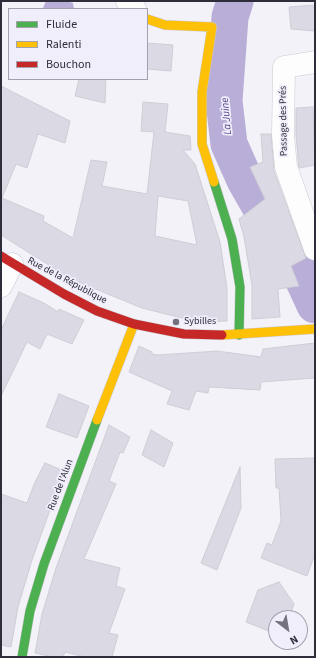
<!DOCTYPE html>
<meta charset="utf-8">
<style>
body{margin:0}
#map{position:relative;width:316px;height:658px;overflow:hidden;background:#f3f2f8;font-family:"Source Sans 3",sans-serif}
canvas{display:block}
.frame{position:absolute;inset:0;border:2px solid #2f2d39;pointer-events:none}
.legend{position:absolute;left:8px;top:8px;width:140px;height:72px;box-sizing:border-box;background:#f1eefc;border:1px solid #a3a1ae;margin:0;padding:5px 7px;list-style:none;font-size:12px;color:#2f2d39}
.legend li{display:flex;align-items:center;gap:8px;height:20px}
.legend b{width:20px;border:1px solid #a3a1ae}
.north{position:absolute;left:268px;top:610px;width:40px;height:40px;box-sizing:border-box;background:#f1eefc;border:1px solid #a3a1ae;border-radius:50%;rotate:149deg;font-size:11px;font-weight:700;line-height:16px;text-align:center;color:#2f2d39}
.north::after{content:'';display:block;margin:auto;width:14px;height:18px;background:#74727c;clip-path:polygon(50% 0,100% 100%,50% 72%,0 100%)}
</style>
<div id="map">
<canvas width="316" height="658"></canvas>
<div class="frame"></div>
<ul class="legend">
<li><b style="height:5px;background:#4caf50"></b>Fluide</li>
<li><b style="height:5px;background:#ffc107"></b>Ralenti</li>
<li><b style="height:5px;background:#c62828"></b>Bouchon</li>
</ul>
<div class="north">N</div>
</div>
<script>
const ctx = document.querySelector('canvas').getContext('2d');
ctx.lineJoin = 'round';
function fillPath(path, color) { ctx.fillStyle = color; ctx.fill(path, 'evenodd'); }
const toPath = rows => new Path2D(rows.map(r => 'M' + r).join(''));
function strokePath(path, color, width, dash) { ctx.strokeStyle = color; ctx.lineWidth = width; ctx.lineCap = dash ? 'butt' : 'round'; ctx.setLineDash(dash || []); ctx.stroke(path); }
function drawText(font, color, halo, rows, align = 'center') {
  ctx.font = font + ' "Source Sans 3",sans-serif'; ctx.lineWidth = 3.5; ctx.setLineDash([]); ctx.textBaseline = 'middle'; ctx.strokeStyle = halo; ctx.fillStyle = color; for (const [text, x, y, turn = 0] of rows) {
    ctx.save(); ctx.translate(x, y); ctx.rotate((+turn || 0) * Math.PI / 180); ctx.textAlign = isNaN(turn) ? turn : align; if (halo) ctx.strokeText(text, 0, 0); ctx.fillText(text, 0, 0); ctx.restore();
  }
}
fillPath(toPath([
 [46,1,66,1,73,3,74,9,48,9,43,8]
]), '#b8aed8');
strokePath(toPath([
 [235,1,230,17,224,101,229,144,245,180,269,222],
 [292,255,315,305]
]), '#b8aed8', 37);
const building = toPath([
 [315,5,315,31,291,29,289,7,315,5],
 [147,43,173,45,171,71,147,69,147,43],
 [79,79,106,79,105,103,75,96,79,79],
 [1,86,70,121,65,143,38,134,27,168,16,164,2,198,44,216,43,221,73,238,91,160,107,162,102,186,147,194,154,132,141,131,143,102,168,104,165,132,190,136,191,150,183,150,195,164,220,242,227,288,227,321,198,322,142,308,71,279,1,235,1,86],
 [158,196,188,201,197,245,155,236,158,196],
 [313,107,315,165,299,168,296,135,296,108,313,107],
 [261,134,271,134,274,171,306,258,291,266,299,286,278,289,280,317,252,319,252,285,244,237,239,219,265,199,250,167,263,162,261,134],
 [19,292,44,303,58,312,59,309,84,320,72,344,47,334,40,349,27,342,1,396,1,330,19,292],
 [315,343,315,378,261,382,260,390,209,387,208,393,196,391,189,410,167,404,172,391,129,372,139,346,152,352,152,354,158,355,217,351,261,357,263,349,315,343],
 [59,394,89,406,77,438,46,427,59,394],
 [109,425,130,437,123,453,120,452,109,481,116,484,84,559,120,568,116,586,125,589,109,633,118,635,112,657,85,657,65,652,63,657,53,657,35,653,42,614,56,568,109,425],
 [151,430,173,443,164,467,142,455,151,430],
 [315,458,315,554,307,576,261,558,267,543,272,545,281,521,279,488,276,488,275,459,315,458],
 [45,463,64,471,32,560,18,607,11,647,1,645,1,494,27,503,35,482,45,463],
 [240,467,241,508,217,570,201,563,240,467],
 [279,582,294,604,289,618,276,618,276,634,246,622,258,590,279,582]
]);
fillPath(building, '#dbd9e3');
strokePath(building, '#cecdd5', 1);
const street = toPath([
 [127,1,135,9],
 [315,62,284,67,283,135,286,167,315,249],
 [1,286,12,264]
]);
const fast = toPath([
 [214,182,232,239,240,287,239,335],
 [22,657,30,611,44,564,97,420]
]);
const slow = toPath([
 [147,19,165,25,212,27,202,92,202,144,214,182],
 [222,335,315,329],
 [97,420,134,324]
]);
const jam = toPath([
 [1,256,64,294,97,311,134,324,184,334,222,335]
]);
strokePath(street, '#cac8d0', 23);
strokePath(fast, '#cac8d0', 10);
strokePath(slow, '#cac8d0', 10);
strokePath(jam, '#cac8d0', 10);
strokePath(street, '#fdfdfe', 22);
strokePath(fast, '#4caf50', 9);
strokePath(slow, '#ffc107', 9);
strokePath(jam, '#c62828', 9);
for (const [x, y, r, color] of [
 [176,322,4,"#74727c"]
]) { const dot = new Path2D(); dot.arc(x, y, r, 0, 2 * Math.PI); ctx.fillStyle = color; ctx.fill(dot); strokePath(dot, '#f1eefc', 1.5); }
drawText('10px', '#2f2d39', '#f1eefc', [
 ["Passage des Prés",284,121,-91],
 ["Rue de la République",67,281,28],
 ["Rue de l'Alun",61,485,-69]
]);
drawText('10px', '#2f2d39', '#f1eefc', [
 ["Sybilles",184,322]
], 'left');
drawText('italic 11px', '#533e85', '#f1eefc', [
 ["La Juine",227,116,-95]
]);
</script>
